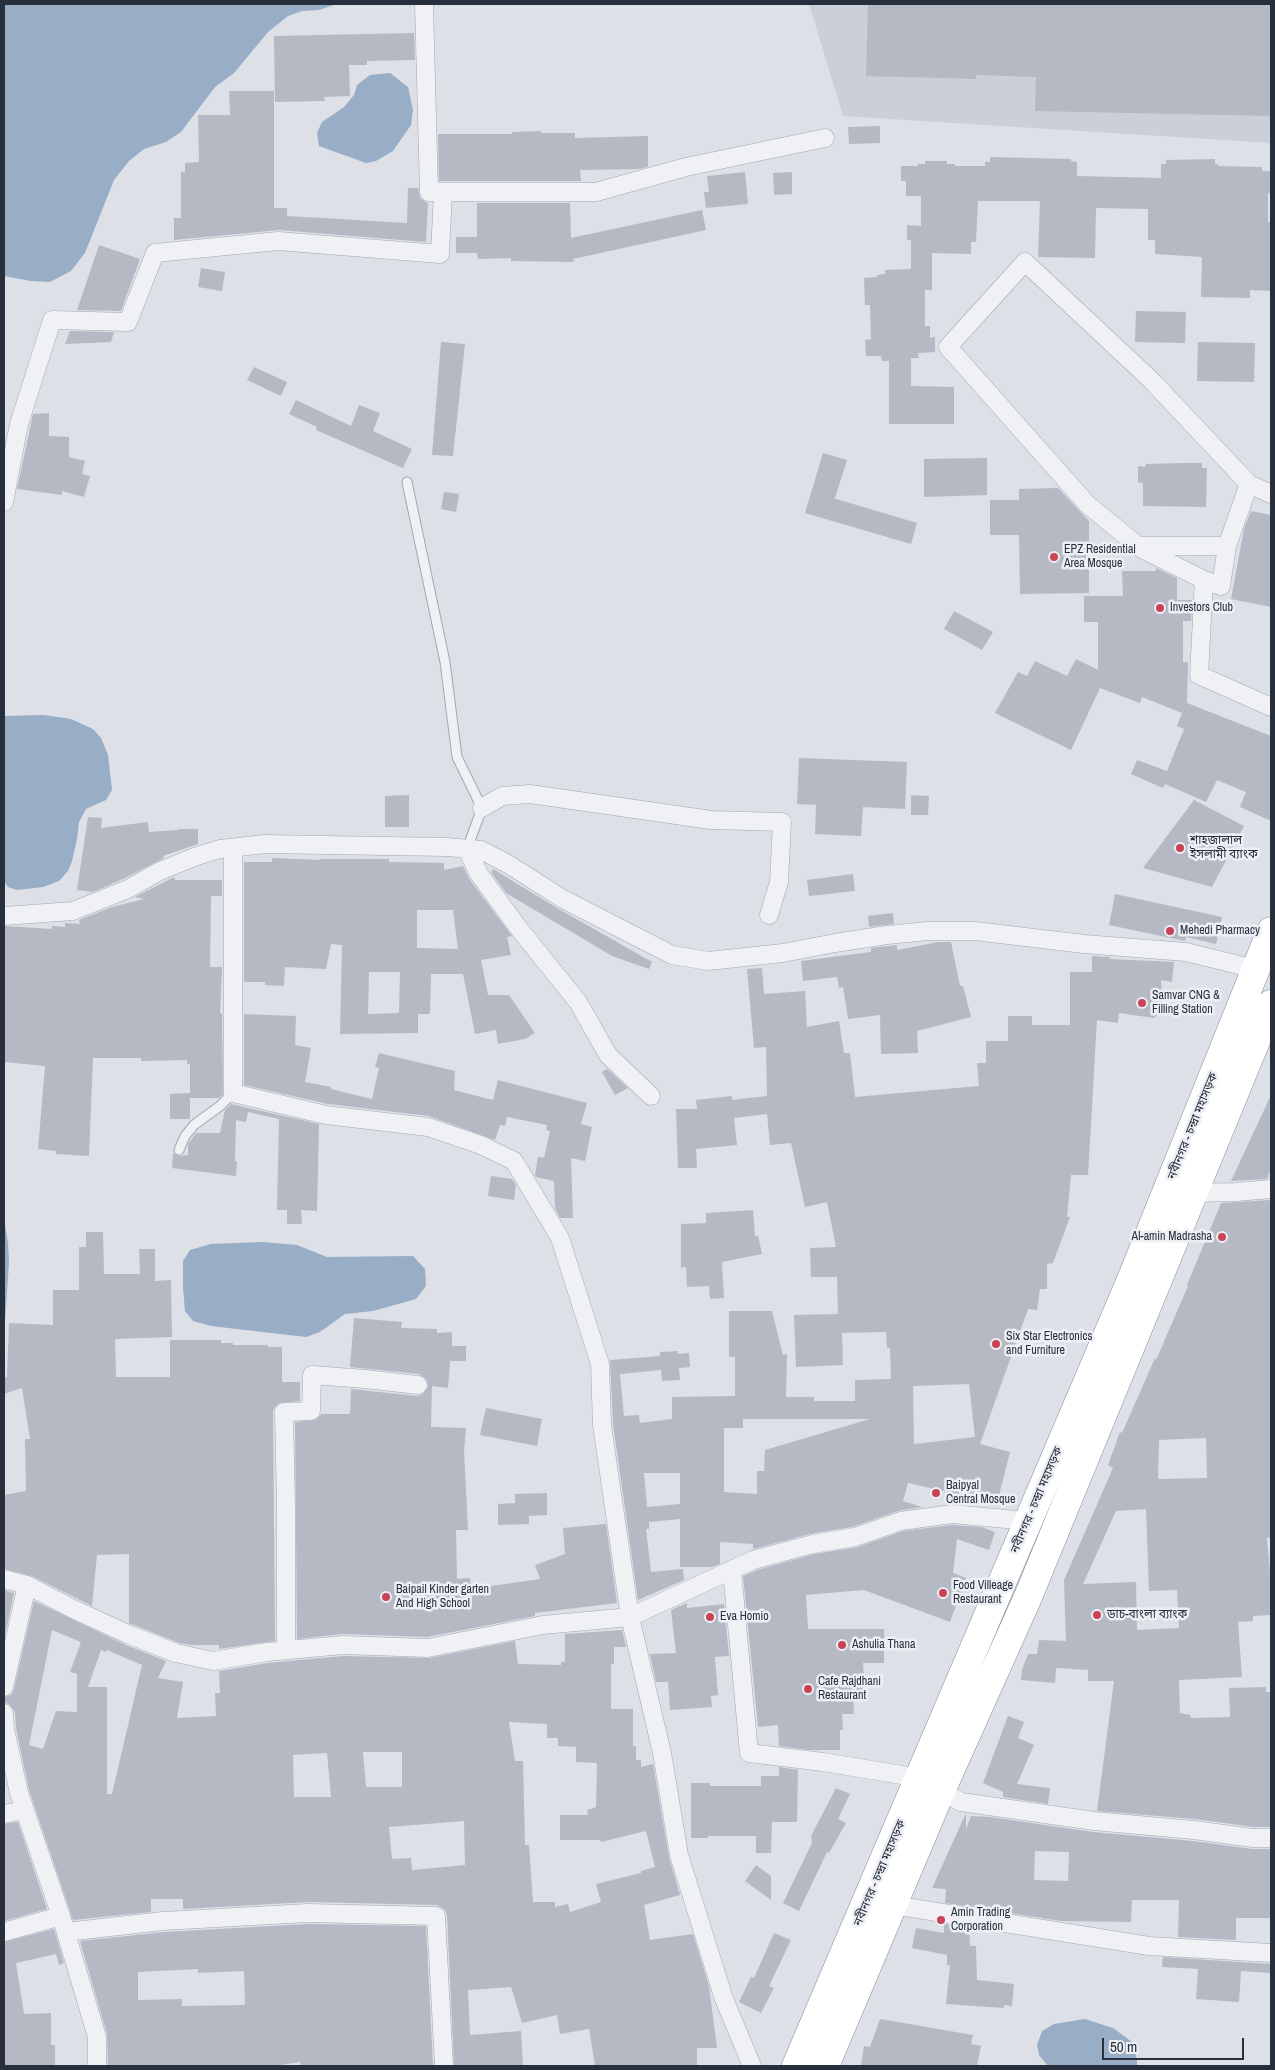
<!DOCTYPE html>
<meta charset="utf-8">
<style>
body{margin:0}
#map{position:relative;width:1275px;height:2070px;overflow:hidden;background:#dde0e6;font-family:"Archivo Narrow",sans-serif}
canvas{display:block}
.frame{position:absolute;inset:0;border:5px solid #272e3c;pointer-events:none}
.scale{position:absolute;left:1102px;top:2038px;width:142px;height:22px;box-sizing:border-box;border:2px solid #272e3c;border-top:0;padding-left:6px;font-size:15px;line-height:18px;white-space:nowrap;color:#272e3c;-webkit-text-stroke:4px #eceff4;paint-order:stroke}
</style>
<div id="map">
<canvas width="1275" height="2070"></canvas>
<div class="frame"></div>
<div class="scale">50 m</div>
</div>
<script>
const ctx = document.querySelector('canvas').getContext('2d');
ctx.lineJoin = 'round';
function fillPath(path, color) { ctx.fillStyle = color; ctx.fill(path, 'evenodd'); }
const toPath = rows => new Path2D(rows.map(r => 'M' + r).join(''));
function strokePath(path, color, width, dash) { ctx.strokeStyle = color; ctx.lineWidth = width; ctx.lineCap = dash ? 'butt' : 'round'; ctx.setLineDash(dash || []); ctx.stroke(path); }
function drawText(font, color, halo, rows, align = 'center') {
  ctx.font = font + ' "Archivo Narrow","Noto Sans Bengali",sans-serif'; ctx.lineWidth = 5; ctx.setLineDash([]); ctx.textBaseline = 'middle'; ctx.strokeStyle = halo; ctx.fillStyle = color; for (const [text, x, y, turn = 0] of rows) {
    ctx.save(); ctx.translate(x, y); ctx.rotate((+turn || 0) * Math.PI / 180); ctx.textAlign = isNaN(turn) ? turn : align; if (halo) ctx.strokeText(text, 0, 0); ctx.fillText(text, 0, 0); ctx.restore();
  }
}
fillPath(toPath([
 [809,4,1271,4,1271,143,843,116]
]), '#cbcfd8');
fillPath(toPath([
 [4,4,337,4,319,10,302,11,288,16,268,32,234,73,215,87,181,132,166,142,144,149,129,161,114,180,85,253,71,271,50,282,31,281,4,276],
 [390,73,408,87,413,110,411,125,393,151,376,161,366,163,319,146,317,133,322,122,344,107,354,95,357,85,370,75],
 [44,715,71,719,93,729,101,738,108,755,112,790,106,800,86,809,79,822,77,839,72,861,68,871,59,881,43,887,17,890,8,887,4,881,4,716],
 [4,1219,8,1243,9,1262,4,1336],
 [262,1242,297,1245,327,1257,413,1256,425,1269,426,1286,416,1299,373,1311,345,1314,320,1332,306,1337,211,1326,193,1321,185,1311,183,1288,183,1261,190,1250,211,1244],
 [1085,2019,1113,2028,1132,2042,1137,2060,1137,2066,1048,2066,1039,2055,1037,2045,1042,2031,1054,2024]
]), '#98adc6');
fillPath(toPath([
 [868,4,1271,4,1271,116,1035,111,1036,77,976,75,976,79,866,76],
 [414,33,415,60,367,61,367,65,349,65,350,96,324,97,325,101,275,102,274,36],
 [229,91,274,91,274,208,287,208,287,216,407,223,408,188,418,188,420,198,428,203,426,242,279,230,174,240,174,218,181,218,181,171,185,173,185,163,199,162,198,115,230,115],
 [880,126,880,143,849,144,848,127],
 [541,131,541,133,575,133,575,138,648,136,648,167,639,169,580,170,581,181,439,181,438,134,512,134,512,132],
 [990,157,1071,159,1071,161,1077,162,1077,176,1161,178,1161,164,1166,164,1166,160,1215,159,1215,164,1218,164,1218,166,1262,167,1262,171,1271,171,1271,193,1268,193,1268,222,1271,222,1271,291,1250,290,1250,298,1201,297,1202,257,1155,254,1155,240,1148,240,1148,209,1096,208,1095,258,1038,257,1040,201,978,201,976,242,971,242,971,254,932,253,932,290,925,290,925,326,930,326,930,338,935,337,935,352,918,353,919,358,911,358,911,386,954,387,954,424,889,424,889,361,882,361,881,356,866,356,865,340,871,339,870,305,865,305,864,278,877,277,877,275,885,274,885,270,911,269,911,240,907,240,907,225,921,226,921,196,906,196,906,181,901,181,901,166,918,166,918,164,925,164,925,161,947,161,947,164,955,164,955,166,985,166,985,162,990,162],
 [745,172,748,204,706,208,704,192,709,192,707,176],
 [792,172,792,194,774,195,773,173],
 [477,203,570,203,571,238,702,210,706,230,573,259,574,262,511,261,511,258,478,259,477,253,456,253,456,237,477,237],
 [99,245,140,259,121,311,77,310],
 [201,268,225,272,222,291,198,287],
 [1136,311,1186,312,1185,343,1135,342],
 [70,331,114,332,111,342,65,344],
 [441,342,465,344,453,456,432,455],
 [1198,342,1255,343,1254,382,1197,381],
 [254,367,287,382,281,396,247,380],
 [296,400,351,426,359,405,380,413,373,431,412,449,403,468,316,430,317,427,289,414],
 [49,413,49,436,69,437,69,457,85,461,82,474,90,476,84,497,62,491,62,495,17,489,33,414],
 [823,453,847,460,835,498,833,498,917,523,911,544,805,513],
 [987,458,987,495,924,497,924,459],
 [1185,463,1202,463,1202,468,1207,468,1206,507,1143,506,1143,483,1138,482,1138,466,1145,467,1146,464],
 [1058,488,1089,521,1089,593,1020,594,1019,535,990,535,990,500,1019,500,1019,489],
 [444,492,459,494,456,512,441,509],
 [1251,511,1271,515,1271,607,1231,599,1244,529],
 [1156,568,1177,578,1177,600,1192,600,1191,621,1183,621,1183,662,1188,662,1187,703,1271,736,1271,821,1240,807,1246,792,1217,780,1206,802,1165,784,1163,788,1131,774,1137,760,1167,771,1184,729,1177,726,1182,713,1142,697,1140,703,1100,688,1071,750,995,713,1018,672,1027,676,1035,661,1067,676,1076,659,1098,670,1098,622,1084,622,1084,596,1123,596,1122,571,1156,571],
 [954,611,993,632,982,650,944,629],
 [799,758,907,762,905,809,863,807,861,836,815,834,816,805,797,804],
 [409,795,409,827,385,827,385,796],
 [911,795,929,796,928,815,911,815],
 [1194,800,1244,826,1212,887,1143,868],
 [88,817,102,818,101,828,148,822,149,832,178,830,178,829,198,829,198,844,163,856,164,858,123,879,93,892,77,890],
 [272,858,320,860,320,859,389,859,389,862,444,863,444,870,463,866,470,880,512,936,507,937,511,955,481,960,488,995,509,995,535,1033,525,1039,498,1044,496,1030,475,1034,463,974,431,974,430,1014,418,1014,418,1033,340,1034,342,945,331,944,326,969,285,967,284,986,265,985,265,982,244,982,244,862,272,862],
 [417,910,453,910,458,949,417,948],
 [369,972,400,972,399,1013,368,1014],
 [493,869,557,908,652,962,649,969,612,956,506,893,491,872],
 [853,874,855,891,809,896,807,880],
 [174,877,175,880,222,880,222,896,211,896,210,967,222,967,220,1013,222,1013,223,1094,219,1098,190,1098,190,1119,170,1119,170,1094,190,1093,190,1064,187,1064,187,1060,141,1061,141,1058,93,1058,89,1156,56,1154,56,1151,38,1149,45,1066,4,1062,4,926,52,929,52,926,65,927,65,923,80,924,79,920,112,907,144,899,135,897],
 [1115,894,1222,917,1216,944,1186,937,1185,941,1109,925],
 [893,913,894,924,869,927,868,916],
 [939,942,951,942,960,986,963,986,971,1017,917,1031,918,1053,881,1054,880,1015,848,1019,843,987,839,988,837,977,803,981,801,961,871,952,871,948,888,946,897,945,897,950],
 [1092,956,1110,957,1110,959,1174,962,1172,982,1161,980,1163,1010,1154,1018,1119,1013,1118,1023,1097,1020,1088,1175,1071,1175,1067,1217,1070,1217,1053,1263,1047,1264,1047,1289,1040,1289,1037,1310,1028,1309,980,1444,1010,1452,997,1503,908,1483,903,1501,922,1507,898,1511,852,1527,810,1534,753,1549,753,1544,720,1542,720,1564,712,1567,680,1567,680,1519,649,1522,649,1529,646,1529,651,1572,683,1569,684,1580,638,1600,613,1424,610,1360,660,1356,660,1352,678,1351,678,1354,689,1353,690,1367,679,1368,680,1380,662,1381,661,1370,620,1374,624,1416,639,1415,640,1423,672,1419,672,1397,735,1396,735,1357,729,1357,729,1311,772,1311,783,1355,787,1354,786,1397,814,1397,814,1401,855,1401,855,1380,891,1379,890,1348,887,1348,886,1332,842,1333,843,1365,796,1367,794,1315,838,1314,837,1277,811,1277,810,1248,836,1247,827,1202,805,1207,791,1143,770,1145,767,1114,734,1118,737,1145,696,1149,697,1168,678,1168,676,1109,697,1109,696,1100,732,1096,732,1100,767,1096,766,1047,754,1048,747,969,762,968,764,994,805,991,807,1027,839,1021,844,1053,850,1053,855,1097,979,1086,977,1063,986,1063,986,1041,1008,1041,1008,1016,1032,1016,1032,1025,1070,1025,1070,972,1092,972],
 [969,1384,975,1437,914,1444,913,1386],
 [743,1419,870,1419,765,1450,764,1471,757,1471,757,1494,724,1492,724,1428,743,1428],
 [644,1473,680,1473,680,1504,647,1507],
 [244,1014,296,1016,295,1045,311,1048,305,1082,331,1087,331,1089,372,1099,379,1068,375,1067,379,1053,455,1071,454,1090,493,1100,498,1080,587,1103,581,1124,592,1127,585,1161,571,1158,573,1218,560,1218,555,1208,554,1181,536,1177,535,1175,538,1157,544,1158,550,1131,546,1130,547,1125,507,1117,505,1126,500,1125,495,1140,429,1116,328,1104,244,1085],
 [607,1069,628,1088,615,1095,602,1072],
 [1271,1095,1271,1169,1267,1179,1231,1181],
 [231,1104,319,1124,317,1211,301,1210,302,1224,287,1224,287,1210,277,1210,279,1119,248,1112,246,1122,236,1120,235,1161,237,1161,236,1176,172,1168,173,1153,179,1156,188,1155,188,1144,196,1133,220,1133,225,1110],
 [491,1176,512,1179,516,1185,514,1200,488,1196],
 [1270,1200,1271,1537,1267,1538,1271,1584,1271,1615,1253,1616,1253,1621,1238,1622,1242,1677,1179,1680,1180,1713,1190,1715,1191,1718,1230,1717,1229,1688,1266,1687,1266,1692,1271,1692,1271,1827,1254,1827,1195,1819,1097,1811,1114,1681,1088,1681,1088,1670,1056,1668,1055,1683,1021,1680,1022,1670,1028,1654,1037,1654,1039,1640,1066,1641,1064,1580,1113,1468,1108,1465,1120,1432,1122,1433,1155,1358,1156,1360,1188,1286,1187,1285,1221,1203],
 [1206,1438,1207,1478,1158,1479,1159,1440],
 [1146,1509,1149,1591,1177,1590,1179,1628,1137,1630,1136,1582,1083,1584,1116,1511],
 [753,1210,755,1236,758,1236,762,1254,722,1262,724,1298,710,1299,709,1286,687,1287,686,1267,681,1268,681,1224,706,1223,706,1213],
 [86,1232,103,1232,104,1274,140,1274,139,1249,155,1249,155,1281,171,1280,172,1337,115,1339,116,1377,170,1377,170,1340,221,1340,221,1343,233,1343,233,1345,268,1345,268,1347,282,1347,282,1382,300,1382,300,1401,279,1403,275,1407,273,1412,275,1641,219,1649,219,1645,191,1645,179,1643,129,1623,129,1554,97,1555,92,1606,32,1576,4,1569,4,1495,26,1491,25,1439,30,1439,22,1388,4,1394,4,1378,7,1377,9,1323,53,1325,53,1290,79,1290,79,1247,86,1247],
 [354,1318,402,1322,401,1328,437,1329,437,1333,452,1332,452,1346,466,1346,466,1361,450,1361,448,1388,432,1386,431,1427,466,1428,464,1451,468,1530,456,1530,457,1579,470,1578,471,1589,540,1579,535,1565,565,1554,563,1528,606,1524,617,1603,535,1613,535,1616,427,1637,343,1634,297,1639,295,1422,316,1420,321,1414,350,1414,351,1389,417,1396,423,1394,428,1387,427,1380,419,1374,350,1367],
 [486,1408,542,1419,537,1446,480,1435],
 [547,1493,547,1515,529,1516,529,1524,498,1525,498,1504,515,1503,515,1494],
 [952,1525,981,1527,995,1532,989,1550,957,1539,953,1573,966,1578,950,1622,864,1590,806,1595,808,1629,884,1629,884,1663,863,1663,865,1695,853,1696,854,1714,842,1714,843,1730,840,1730,840,1750,809,1750,779,1746,778,1725,758,1727,743,1576,757,1570,815,1554,858,1547,903,1531],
 [4,1590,14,1593,4,1640],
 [34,1601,126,1645,166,1661,158,1678,183,1682,177,1718,216,1716,215,1693,220,1693,219,1671,268,1663,343,1656,430,1658,515,1641,518,1664,561,1665,561,1662,565,1662,565,1634,622,1630,626,1647,614,1647,614,1664,611,1664,611,1709,633,1709,633,1746,636,1746,636,1760,641,1760,641,1767,653,1764,669,1857,680,1895,644,1905,650,1940,693,1934,709,1986,717,2048,697,2048,697,2066,595,2066,589,2029,560,2034,557,2015,522,2023,511,1987,468,1990,470,2035,521,2031,523,2066,454,2066,447,1915,445,1910,437,1905,308,1902,183,1909,183,1899,151,1899,151,1912,73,1920,29,1790,16,1728,15,1712,9,1704,4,1702,4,1697,11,1695,14,1689],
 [52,1630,81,1642,70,1672,77,1674,77,1712,56,1711,43,1749,29,1745],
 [101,1650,106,1652,107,1650,142,1665,112,1794,107,1794,107,1687,88,1687],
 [509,1722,547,1724,547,1738,558,1738,558,1746,576,1747,576,1762,597,1763,596,1807,587,1810,588,1815,560,1815,560,1840,600,1840,601,1842,646,1831,655,1867,641,1871,641,1873,596,1884,601,1902,570,1912,568,1904,555,1907,555,1902,533,1902,529,1845,525,1845,523,1761,515,1761],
 [363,1752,402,1752,402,1787,366,1787],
 [327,1753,331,1797,294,1797,293,1755],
 [464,1821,465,1865,412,1870,411,1858,392,1859,389,1827],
 [687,1603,687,1608,724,1604,729,1656,715,1657,718,1695,711,1696,712,1707,670,1710,668,1682,656,1682,650,1654,676,1653,671,1610],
 [1008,1716,1024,1722,1018,1738,1034,1745,1017,1784,1050,1788,1048,1804,1003,1797,1003,1792,983,1783],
 [779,1767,798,1770,797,1822,772,1822,771,1853,756,1853,756,1836,708,1836,708,1838,691,1838,691,1783,710,1783,710,1786,761,1786,761,1776,779,1776],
 [836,1788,850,1794,838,1819,846,1823,829,1853,827,1852,799,1911,783,1903,812,1843,811,1836],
 [966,1813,966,1829,971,1816,990,1817,1093,1832,1193,1841,1252,1849,1271,1849,1271,1918,1236,1918,1236,1940,1178,1937,1179,1900,1132,1900,1131,1922,1061,1921,945,1903,946,1889,932,1888],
 [1035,1851,1069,1852,1068,1881,1034,1880],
 [18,1822,47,1909,4,1921,4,1824],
 [756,1865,771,1876,771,1900,745,1881],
 [308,1924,426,1926,433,2066,301,2066,300,2062,275,2066,108,2066,107,2034,80,1941,164,1932],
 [198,1969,198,1973,244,1971,245,2005,182,2006,182,1999,138,2000,138,1972],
 [944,1924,969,1928,970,1946,976,1946,977,1980,1014,1984,1012,2006,1004,2005,1004,2008,946,2004,950,1965,947,1965,947,1955,912,1948,916,1928,944,1933],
 [54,1929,64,1963,59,1965,56,1954,16,1963,24,2014,51,2013,51,2045,55,2045,55,2066,4,2066,4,1942],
 [774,1933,791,1940,769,1986,774,1988,761,2013,739,2002,751,1977,754,1978],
 [1163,1957,1271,1964,1271,1973,1241,1971,1239,2002,1196,1999,1198,1969,1162,1967],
 [880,2019,973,2035,971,2044,981,2046,977,2066,861,2066,864,2046,870,2047]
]), '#b4b9c3');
const lane = toPath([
 [407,482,445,662,457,757,482,808,467,849],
 [179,1150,185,1136,194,1125,220,1106,233,1093]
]);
const street = toPath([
 [424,4,429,192,443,192],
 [1249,484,1227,546,1138,546,1087,504,948,347,1025,262,1151,380,1249,484,1271,494],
 [4,502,19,424,52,320,128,322,155,253,278,241,440,254,443,192,596,192,686,167,825,138],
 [1140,548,1204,580,1221,586,1227,546],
 [1204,580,1199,675,1271,707],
 [482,808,502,796,530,794,711,820,782,822,779,882,769,915],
 [233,848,233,1093,326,1115,428,1127,481,1145,514,1161,560,1238,600,1364,602,1425,630,1617,662,1753,679,1855,724,1999,752,2066],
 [467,849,479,874,520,930,578,1002,608,1055,651,1096],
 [4,916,73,911,128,889,160,871,197,856,220,849,265,844,447,847,481,850,508,864,563,899,672,955,708,961,783,953,835,943,887,935,928,931,975,931,1084,944,1186,952,1255,969],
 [1192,1193,1236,1192,1271,1189],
 [732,1571,749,1753,823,1762,920,1778],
 [4,1579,27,1585,4,1687],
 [27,1585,73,1609,130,1635,176,1653,213,1661,267,1652,343,1645,428,1648,543,1625,630,1617,753,1560,813,1544,855,1537,901,1521,952,1514,1028,1521],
 [286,1650,286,1507,284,1412,311,1411,312,1375,365,1379,418,1385],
 [4,1713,5,1729,19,1793,61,1916,97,2037,97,2066],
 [941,1791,961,1802,1094,1821,1194,1830,1253,1838,1271,1838],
 [4,1814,25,1810],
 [893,1905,1149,1946,1271,1953],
 [4,1932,61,1916],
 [66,1932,163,1921,308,1913,436,1916,444,2066]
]);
const highway = toPath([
 [796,2066,1133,1275,1271,931],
 [825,2066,941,1791,1028,1597,1271,1004]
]);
strokePath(lane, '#a3a7b0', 11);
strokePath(street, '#a3a7b0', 19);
strokePath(highway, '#858d9c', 29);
strokePath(lane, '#eff1f5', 9);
strokePath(street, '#eff1f5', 18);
strokePath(highway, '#fff', 28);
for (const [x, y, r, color] of [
 [1054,557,5,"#ca4355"],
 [1160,608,5,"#ca4355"],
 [1180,848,5,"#ca4355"],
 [1170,931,5,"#ca4355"],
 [1142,1003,5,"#ca4355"],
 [1222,1237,5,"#ca4355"],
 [996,1344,5,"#ca4355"],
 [936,1493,5,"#ca4355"],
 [943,1593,5,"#ca4355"],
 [386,1597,5,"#ca4355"],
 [1097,1615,5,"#ca4355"],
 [710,1617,5,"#ca4355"],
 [842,1645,5,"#ca4355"],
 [808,1689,5,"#ca4355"],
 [941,1920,5,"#ca4355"]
]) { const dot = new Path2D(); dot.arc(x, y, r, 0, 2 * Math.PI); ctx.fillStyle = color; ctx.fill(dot); strokePath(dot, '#eceff4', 2); }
drawText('12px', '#272e3c', '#eceff4', [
 ["EPZ Residential",1064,550],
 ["Area Mosque",1064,564],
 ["Investors Club",1170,608],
 ["শাহজালাল",1190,841],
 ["ইসলামী ব্যাংক",1190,855],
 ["Mehedi Pharmacy",1180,931],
 ["Samvar CNG &",1152,996],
 ["Filling Station",1152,1010],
 ["Al-amin Madrasha",1212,1237,"right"],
 ["Six Star Electronics",1006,1337],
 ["and Furniture",1006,1351],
 ["Baipyal",946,1486],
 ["Central Mosque",946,1500],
 ["Food Villeage",953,1586],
 ["Restaurant",953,1600],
 ["Baipail Kinder garten",396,1590],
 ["And High School",396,1604],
 ["ডাচ-বাংলা ব্যাংক",1107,1615],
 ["Eva Homio",720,1617],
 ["Ashulia Thana",852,1645],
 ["Cafe Rajdhani",818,1682],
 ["Restaurant",818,1696],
 ["Amin Trading",951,1913],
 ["Corporation",951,1927]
], 'left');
drawText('12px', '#272e3c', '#eceff4', [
 ["নবীনগর - চন্দ্রা মহাসড়ক",1193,1126,-68],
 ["নবীনগর - চন্দ্রা মহাসড়ক",1037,1500,-67],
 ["নবীনগর - চন্দ্রা মহাসড়ক",880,1873,-67]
]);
</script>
